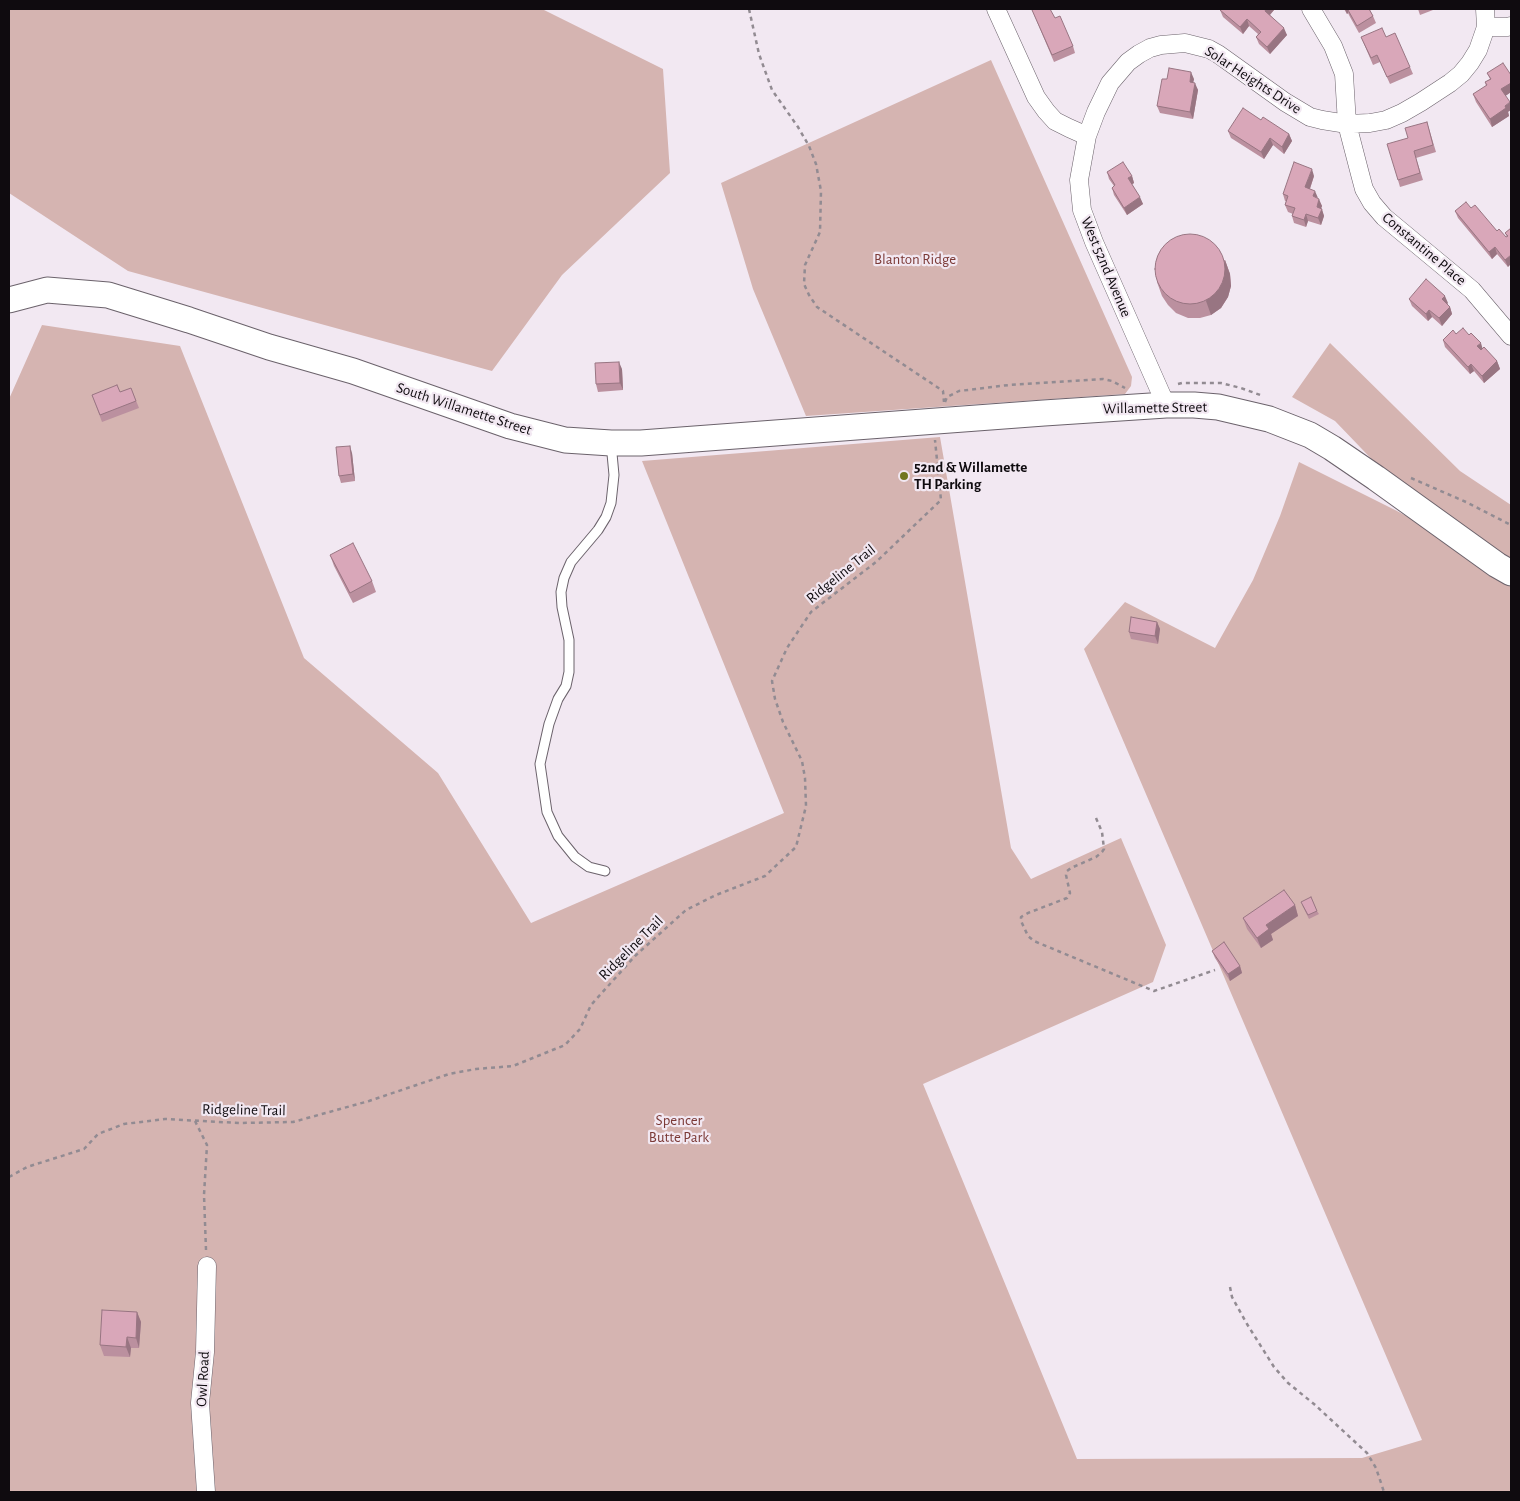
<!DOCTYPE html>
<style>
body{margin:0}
#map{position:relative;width:1520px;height:1501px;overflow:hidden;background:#f2e8f2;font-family:"Alegreya Sans",sans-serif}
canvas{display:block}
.frame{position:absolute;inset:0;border:10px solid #0f0b0f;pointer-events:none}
</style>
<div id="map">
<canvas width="1520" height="1501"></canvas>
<div class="frame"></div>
</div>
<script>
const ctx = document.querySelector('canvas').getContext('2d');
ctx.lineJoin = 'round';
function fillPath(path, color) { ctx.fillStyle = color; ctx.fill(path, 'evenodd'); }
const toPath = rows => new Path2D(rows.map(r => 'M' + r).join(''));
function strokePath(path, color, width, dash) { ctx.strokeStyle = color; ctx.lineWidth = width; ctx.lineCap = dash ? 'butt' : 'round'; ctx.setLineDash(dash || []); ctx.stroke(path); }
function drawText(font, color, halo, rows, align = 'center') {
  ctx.font = font + ' "Alegreya Sans",sans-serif'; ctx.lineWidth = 4.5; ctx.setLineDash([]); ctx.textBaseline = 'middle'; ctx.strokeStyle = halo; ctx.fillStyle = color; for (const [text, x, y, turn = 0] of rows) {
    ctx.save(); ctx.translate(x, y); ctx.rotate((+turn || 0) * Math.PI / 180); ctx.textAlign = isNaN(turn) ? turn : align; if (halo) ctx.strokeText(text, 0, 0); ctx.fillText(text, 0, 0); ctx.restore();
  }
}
fillPath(toPath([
 [9,9,542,9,663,69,670,173,562,275,492,371,128,271,9,193],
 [991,60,1132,377,1131,386,1125,394,806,416,753,289,721,183],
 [42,325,180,346,304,658,438,773,531,923,784,813,642,461,940,437,1011,848,1031,879,1121,838,1166,945,1153,982,923,1084,1077,1459,1362,1458,1422,1440,1084,649,1125,602,1215,648,1253,580,1280,516,1299,462,1397,511,1511,573,1511,1492,9,1492,9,399],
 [1330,343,1460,471,1511,505,1511,560,1385,473,1335,421,1292,397]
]), '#d5b4b1');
const service = toPath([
 [605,871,589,867,575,857,558,836,547,812,540,764,549,724,558,699,566,686,569,672,569,640,562,607,561,592,564,578,571,562,598,530,606,517,611,503,614,475,611,443]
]);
const minor = toPath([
 [996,9,1036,97,1046,111,1055,121,1069,128,1087,136,1079,180,1082,210,1094,242,1166,405],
 [1311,9,1333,46,1344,74,1347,124,1360,174,1364,189,1372,203,1384,217,1472,290,1511,336],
 [1486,27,1507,27,1511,26],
 [1087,136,1096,112,1110,83,1128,62,1139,54,1150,48,1161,45,1185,43,1209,49,1218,54,1285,102,1310,117,1322,120,1347,124,1370,123,1386,120,1402,113,1421,102,1450,83,1461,74,1470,63,1478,50,1486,27,1485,9],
 [206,1492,200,1403,205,1352,207,1266]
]);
const secondary = toPath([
 [9,300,47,290,108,295,189,320,269,347,353,371,510,426,565,440,611,443,641,443,1044,413,1166,405,1194,405,1218,407,1269,419,1310,435,1332,448,1376,478,1497,565,1511,573]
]);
strokePath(service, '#6b626b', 11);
strokePath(minor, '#6b626b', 19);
strokePath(secondary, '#6b626b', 27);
strokePath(toPath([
 [749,9,759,54,772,90,798,127,809,146,816,164,821,191,820,232,805,265,804,284,809,295,817,307,943,391,944,402],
 [1178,384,1182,383,1221,383,1241,388,1263,396],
 [945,402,947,397,959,391,1009,385,1103,379,1112,381,1125,388],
 [1411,478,1466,502,1511,525],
 [1096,818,1102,832,1104,849,1102,852,1096,857,1071,868,1067,871,1066,875,1070,893,1067,898,1028,913,1021,917,1021,921,1028,936,1034,941,1154,991,1215,970],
 [195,1121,207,1145,204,1195,206,1250],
 [9,1177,27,1167,84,1149,98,1134,124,1124,165,1119,239,1123,293,1122,369,1101,449,1074,476,1069,513,1066,565,1045,580,1029,591,1005,635,956,686,910,716,895,765,876,796,847,806,806,805,778,802,761,783,722,775,699,772,681,787,648,811,612,876,562,941,500,935,440],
 [1230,1287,1232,1297,1247,1324,1274,1367,1288,1383,1314,1404,1367,1453,1376,1468,1384,1492]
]), '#928b92', 2.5, [4, 4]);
strokePath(service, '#fff', 9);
strokePath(minor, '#fff', 18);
strokePath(secondary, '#fff', 25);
fillPath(toPath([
 [1221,9,1273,9,1274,10,1270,15,1287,35,1270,54,1259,44,1256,37,1258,34,1249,26,1243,34,1223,17,1220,10],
 [1344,9,1371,9,1370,10,1373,16,1376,23,1359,33,1350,17,1348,13,1347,14],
 [1418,9,1432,9,1433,10,1420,15],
 [1032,10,1055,18,1073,46,1075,53,1054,62],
 [1361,37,1386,37,1410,67,1413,74,1390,84,1380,62,1373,65],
 [1487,73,1511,75,1511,92,1505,96,1509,116,1492,127,1476,102,1473,94,1486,86,1485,82,1490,79],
 [1167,79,1194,79,1193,82,1198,90,1193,119,1160,113,1157,106],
 [1261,120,1289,134,1292,141,1284,154,1273,145,1264,159,1231,138,1228,131],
 [1427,122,1436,152,1416,158,1423,180,1400,187,1398,180,1408,138],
 [1107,172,1132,176,1134,183,1132,184,1143,204,1127,215,1114,195,1112,188,1114,186,1109,179],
 [1314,176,1310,189,1317,198,1322,206,1321,208,1324,216,1321,225,1308,221,1306,227,1294,223,1292,216,1293,214,1288,212,1285,205,1286,201,1285,201,1283,194],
 [1471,208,1497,231,1506,237,1507,237,1505,233,1511,228,1508,267,1497,254,1492,259,1458,218,1455,211],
 [1225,260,1230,274,1231,286,1228,297,1221,308,1211,315,1200,318,1188,318,1176,313,1168,305,1162,296,1157,282],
 [1409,299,1448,303,1447,304,1450,307,1452,314,1442,326,1432,317,1428,321,1412,306],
 [1456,334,1483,349,1497,361,1500,369,1484,383,1474,371,1470,374,1445,347,1443,340],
 [622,369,623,390,598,392,596,384],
 [131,388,139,408,102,422,92,395,120,392],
 [352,453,355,481,341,483,339,476],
 [330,555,372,581,376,592,353,603,334,566],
 [1157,622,1160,629,1158,644,1131,639,1129,632],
 [1295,905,1298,916,1271,934,1273,940,1261,948,1247,929,1243,918],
 [1302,905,1317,911,1319,914,1309,919],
 [1212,951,1240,966,1242,973,1230,981,1215,958],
 [137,1312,141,1322,139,1348,131,1348,130,1357,104,1356,100,1345]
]), '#bb909f');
fillPath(toPath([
 [1266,9,1273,9,1274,10,1267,18,1265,11],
 [1345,9,1349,9,1350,12,1348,10,1348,13,1347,14],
 [1247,19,1249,26,1243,34,1240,27],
 [1284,28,1287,35,1270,54,1267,47],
 [1191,72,1194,79,1192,89,1190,82],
 [1195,83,1198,90,1193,119,1190,112],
 [1511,83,1511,92,1504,97,1501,89],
 [1510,102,1511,106,1511,110,1508,112,1509,116,1492,127,1490,119,1505,106],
 [1289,134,1292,141,1284,154,1282,147],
 [1270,138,1273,145,1264,159,1261,152],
 [1312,169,1314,176,1308,194,1305,187],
 [1132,176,1134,183,1131,185,1128,178],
 [1315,191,1318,198,1313,196],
 [1140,197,1143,204,1127,215,1124,208],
 [1319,199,1322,206,1319,214,1317,207],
 [1322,209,1324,216,1321,225,1318,218],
 [1306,214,1308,221,1306,227,1304,220],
 [1495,247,1497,254,1492,259,1489,252],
 [1511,255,1511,264,1508,267,1505,260],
 [1225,260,1230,274,1231,286,1228,297,1221,308,1211,315,1206,301],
 [1445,296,1448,303,1444,307,1442,299],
 [1450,307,1452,314,1442,326,1439,318],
 [1429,310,1432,317,1428,321,1426,314],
 [1481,343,1483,350,1480,353,1477,346],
 [1497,361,1500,369,1484,383,1482,376],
 [619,362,622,369,623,390,620,383],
 [1471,364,1474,371,1470,374,1468,367],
 [350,446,352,453,355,481,353,474],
 [1157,622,1160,629,1158,644,1155,636],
 [1295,905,1298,916,1271,934,1273,940,1261,948,1257,938,1266,925],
 [1240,966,1242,973,1230,981,1228,974],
 [137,1312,141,1322,139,1348,136,1338],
 [127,1337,131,1348,130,1357,126,1347]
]), '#987582');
const building = toPath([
 [1034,9,1050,9,1055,18,1060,16,1073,46,1052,55,1032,10,1034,9],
 [1221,9,1266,9,1265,11,1284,28,1267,47,1256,37,1261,32,1247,19,1240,27,1220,10,1221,9],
 [1350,9,1369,9,1373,16,1357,26,1348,10,1350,9],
 [1382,28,1386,37,1395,33,1410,67,1387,77,1377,55,1371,58,1361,37,1382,28],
 [1503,63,1511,75,1511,83,1501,89,1510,102,1505,106,1506,108,1490,119,1473,94,1487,85,1485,82,1491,79,1487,73,1503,63],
 [1169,68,1191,72,1190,82,1195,83,1190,112,1157,106,1162,79,1167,79,1169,68],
 [1243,108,1261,120,1263,117,1289,134,1282,147,1270,138,1261,152,1228,131,1243,108],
 [1427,122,1433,145,1414,151,1420,173,1398,180,1387,144,1408,138,1405,128,1427,122],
 [1123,162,1132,176,1128,178,1140,197,1124,208,1112,188,1115,185,1107,172,1123,162],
 [1294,162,1312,169,1305,187,1315,191,1313,196,1319,199,1317,207,1322,209,1318,218,1306,214,1304,220,1292,216,1295,208,1285,205,1288,196,1283,194,1294,162],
 [1466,202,1471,208,1475,205,1497,231,1499,229,1506,237,1508,236,1505,233,1511,228,1511,255,1505,260,1495,247,1489,252,1455,211,1466,202],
 '1155 269a35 35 0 1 1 70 0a35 35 0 1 1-70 0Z',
 [1426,279,1445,296,1442,299,1450,307,1439,318,1429,310,1426,314,1409,299,1426,279],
 [1463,328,1469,335,1471,333,1481,343,1477,346,1481,350,1484,347,1497,361,1482,376,1471,364,1468,367,1443,340,1453,330,1456,334,1463,328],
 [619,362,620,383,596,384,595,363,619,362],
 [117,385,120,392,131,388,136,401,100,415,92,395,117,385],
 [350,446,353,474,339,476,336,447,350,446],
 [353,543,372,581,350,593,330,555,353,543],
 [1131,617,1157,622,1155,636,1129,632,1131,617],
 [1284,890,1295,905,1266,925,1269,929,1257,938,1243,918,1284,890],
 [1311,897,1317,911,1308,915,1301,902,1311,897],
 [1224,942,1240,966,1228,974,1212,951,1224,942],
 [102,1310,137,1312,136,1338,127,1337,126,1347,100,1345,102,1310]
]);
fillPath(building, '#d9a7b9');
strokePath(building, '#987582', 1);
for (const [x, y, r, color] of [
 [904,476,5,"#71761f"]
]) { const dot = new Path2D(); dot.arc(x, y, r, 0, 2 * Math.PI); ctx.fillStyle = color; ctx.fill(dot); strokePath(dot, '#f2e8f2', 2); }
drawText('15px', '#0f0b0f', '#f2e8f2', [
 ["Solar Heights Drive",1253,80,33],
 ["Constantine Place",1424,249,40],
 ["West 52nd Avenue",1106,267,67],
 ["Willamette Street",1155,408,-1],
 ["South Willamette Street",464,409,18],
 ["Ridgeline Trail",841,574,-39],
 ["Ridgeline Trail",631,948,-45],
 ["Ridgeline Trail",244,1110,1],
 ["Owl Road",203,1379,-87]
]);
drawText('15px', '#7b3936', '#f2e8f2', [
 ["Blanton Ridge",915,259],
 ["Spencer",679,1120],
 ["Butte Park",679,1137]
]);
drawText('bold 15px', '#0f0b0f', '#f2e8f2', [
 ["52nd & Willamette",914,467],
 ["TH Parking",914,484]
], 'left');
</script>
